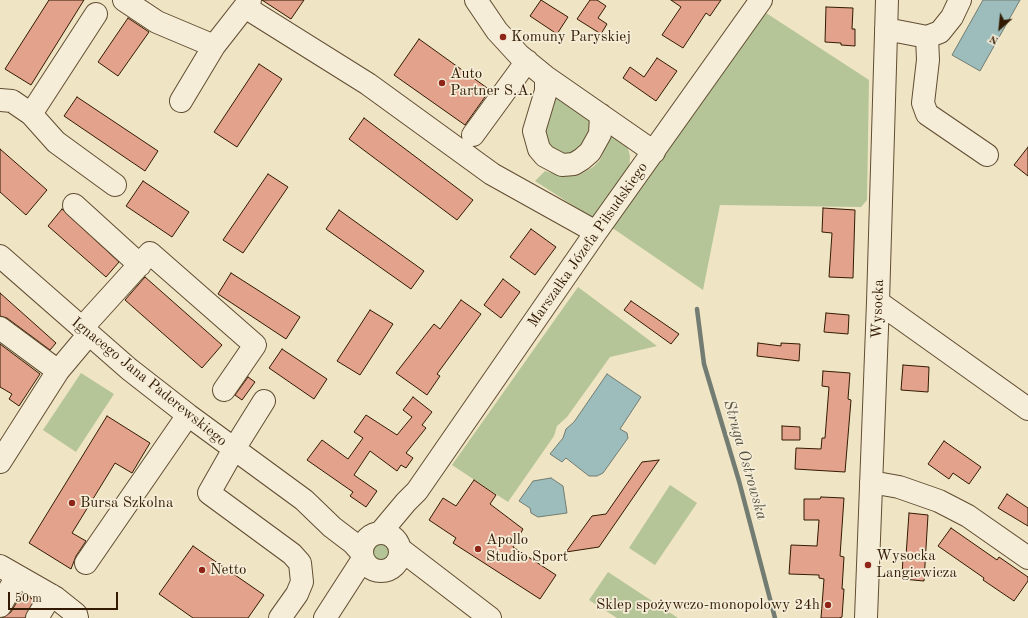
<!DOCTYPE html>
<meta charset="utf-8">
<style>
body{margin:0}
#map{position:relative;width:1028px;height:618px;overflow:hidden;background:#efe4c3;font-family:"Old Standard TT",serif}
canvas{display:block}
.north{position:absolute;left:980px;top:8px;width:40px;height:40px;-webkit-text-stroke:3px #f5edd8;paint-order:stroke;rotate:207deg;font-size:11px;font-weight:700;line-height:16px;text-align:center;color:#321b02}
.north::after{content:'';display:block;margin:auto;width:14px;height:18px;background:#321b02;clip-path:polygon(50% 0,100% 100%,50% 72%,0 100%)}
.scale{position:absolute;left:8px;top:592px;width:110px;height:18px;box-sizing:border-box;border:2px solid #321b02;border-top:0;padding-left:5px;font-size:12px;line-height:14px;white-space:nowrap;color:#321b02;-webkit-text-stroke:3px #f5edd8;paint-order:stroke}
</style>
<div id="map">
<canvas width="1028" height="618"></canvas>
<div class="north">N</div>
<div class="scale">50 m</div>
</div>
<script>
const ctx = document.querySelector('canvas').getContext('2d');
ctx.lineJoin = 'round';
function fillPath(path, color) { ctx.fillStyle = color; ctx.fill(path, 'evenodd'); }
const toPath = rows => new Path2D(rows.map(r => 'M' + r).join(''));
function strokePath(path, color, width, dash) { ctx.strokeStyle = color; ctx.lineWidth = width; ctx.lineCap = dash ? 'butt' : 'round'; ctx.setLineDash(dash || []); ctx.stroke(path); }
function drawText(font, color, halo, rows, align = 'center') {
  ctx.font = font + ' "Old Standard TT",serif'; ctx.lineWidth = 3.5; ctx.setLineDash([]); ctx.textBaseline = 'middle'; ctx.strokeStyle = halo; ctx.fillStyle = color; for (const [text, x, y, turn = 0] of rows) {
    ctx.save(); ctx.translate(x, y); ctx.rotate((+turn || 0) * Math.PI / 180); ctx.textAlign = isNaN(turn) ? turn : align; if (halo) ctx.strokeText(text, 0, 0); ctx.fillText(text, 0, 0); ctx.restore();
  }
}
fillPath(toPath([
 [763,11,869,80,867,200,861,207,720,205,703,290,611,227],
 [561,95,588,116,591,131,587,143,572,156,560,154,553,149,545,135,546,119,555,98],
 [611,134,627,145,630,156,629,170,594,219,535,181,545,171,561,176,578,176,593,167,600,160],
 [578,287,657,346,610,357,567,417,557,426,554,436,508,502,452,465],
 [81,373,114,394,76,452,43,430],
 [670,485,697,503,655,565,629,548],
 '370 552a11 11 0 1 1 22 0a11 11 0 1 1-22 0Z',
 [608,572,678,618,617,618,589,600]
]), '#b5c597');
const water = toPath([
 [983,0,1020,0,980,71,952,55,983,0],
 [607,374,641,397,620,429,627,433,628,438,603,473,597,476,589,476,566,458,562,462,550,454,563,438,566,429,574,422,607,374],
 [551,478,563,486,567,513,538,517,531,513,530,508,519,501,533,481,551,478]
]);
fillPath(water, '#9cbdbc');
strokePath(water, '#727c72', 1);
strokePath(toPath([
 [697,309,704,364,739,481,775,618]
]), '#727c72', 4.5);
const building = toPath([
 [49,0,84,0,31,85,5,69,49,0],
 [262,0,304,0,291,19,262,0],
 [541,0,568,17,557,34,530,16,541,0],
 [590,0,597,0,606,6,598,18,607,24,601,34,577,19,590,0],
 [671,0,721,0,710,16,706,13,683,48,662,35,681,7,671,0],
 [826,7,853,8,852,29,855,29,855,46,841,45,841,43,825,42,826,7],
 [128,18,149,32,118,76,98,62,128,18],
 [419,39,490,90,465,125,394,75,419,39],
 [657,58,677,71,656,101,623,78,630,67,644,77,657,58],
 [259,64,282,79,237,147,214,132,259,64],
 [77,97,158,151,145,171,64,116,77,97],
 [364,118,473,200,457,220,349,139,364,118],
 [1028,147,1028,176,1014,165,1028,147],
 [0,149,47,190,26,215,0,192,0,149],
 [268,174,288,187,243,253,223,240,268,174],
 [143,181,189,212,172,237,126,206,143,181],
 [823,208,855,210,853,278,829,277,832,233,822,232,823,208],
 [62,209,119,262,106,277,48,226,62,209],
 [339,210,424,271,411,289,326,229,339,210],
 [531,229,556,247,535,275,510,257,531,229],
 [231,273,300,317,286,339,218,294,231,273],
 [145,277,222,345,202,368,125,300,145,277],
 [503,279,520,292,501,318,484,305,503,279],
 [0,293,56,343,50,350,7,318,0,316,0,293],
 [461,300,481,314,437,374,440,376,427,395,396,373,434,324,440,329,461,300],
 [631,301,679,334,671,344,624,310,631,301],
 [370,310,393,324,360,375,337,361,370,310],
 [826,313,849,315,848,334,824,332,826,313],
 [758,343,781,346,781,343,800,344,799,361,757,356,758,343],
 [0,344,40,374,19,406,9,399,12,394,0,387,0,344],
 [282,349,327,379,314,399,269,368,282,349],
 [903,365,929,367,928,392,901,390,903,365],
 [823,371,850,373,848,399,851,400,845,472,795,469,796,448,821,449,822,438,825,438,829,387,822,386,823,371],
 [248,377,255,382,242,400,235,395,248,377],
 [413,397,432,412,422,425,426,428,406,453,413,458,406,468,401,465,397,471,370,451,354,475,377,491,366,507,350,496,353,492,307,460,322,440,348,459,363,438,354,432,366,415,397,435,412,417,403,410,413,397],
 [107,416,150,443,132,473,115,463,72,533,86,541,76,556,71,569,29,543,107,416],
 [782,426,800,427,800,440,782,440,782,426],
 [944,441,981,467,969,484,953,473,949,479,928,464,944,441],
 [659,460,599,547,566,552,592,516,606,514,642,462,659,460],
 [474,480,496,495,490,504,523,529,513,547,556,575,540,599,453,543,456,538,429,520,443,498,456,506,474,480],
 [1007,494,1028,508,1028,526,998,508,1007,494],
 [821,497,844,498,840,556,844,557,842,589,844,589,842,617,839,618,821,618,824,579,819,578,819,575,789,574,791,545,817,546,819,520,804,520,804,499,820,499,821,497],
 [909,513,928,515,924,581,902,579,903,555,906,556,909,513],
 [951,528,997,560,999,557,1028,577,1028,581,1014,601,983,580,984,578,938,546,951,528],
 [193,546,264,595,248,618,193,618,159,594,193,546],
 [22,593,34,600,25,618,2,618,11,612,22,593]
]);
fillPath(building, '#e3a28b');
strokePath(building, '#321b02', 1);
const minor = toPath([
 [124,0,157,22,214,46,250,0],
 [476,0,497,31,519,55,546,77,654,152],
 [245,7,368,84,492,174,596,232],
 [886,29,927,37,940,32,952,17,960,0],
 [927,37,928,60,923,103,927,114,987,155],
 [546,77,546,91,534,131,539,149,545,156,562,165,574,164,582,159,590,152,600,134,601,115],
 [0,100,12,101,31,114,56,142,115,185],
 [181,101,214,46],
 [31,114,96,14],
 [473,135,527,61],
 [74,205,140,265],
 [0,256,129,369,188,415,304,500,332,527,353,543,361,552],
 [878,302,1028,409],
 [0,328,58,371],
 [82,328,150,253,255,345,224,390],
 [264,401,234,449,209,493,292,554,300,563,302,582,297,594,280,618],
 [0,462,58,371,89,334],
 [871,482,899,487,939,501,968,516,1028,558],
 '362 552a19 19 0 1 1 38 0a19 19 0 1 1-38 0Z',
 [380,533,406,502,417,491,596,232,761,0],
 [400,549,490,618],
 [86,563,188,415],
 [0,566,56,598,76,614,77,618],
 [0,606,17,576],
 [37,618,51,595],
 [325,618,363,559],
 [866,618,878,302,887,0]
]);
strokePath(minor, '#614d32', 24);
strokePath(minor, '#f5edd8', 22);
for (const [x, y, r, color] of [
 [503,37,4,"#8f2418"],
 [442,83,4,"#8f2418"],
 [72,503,4,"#8f2418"],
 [478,549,4,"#8f2418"],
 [868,565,4,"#8f2418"],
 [202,570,4,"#8f2418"],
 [828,605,4,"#8f2418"]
]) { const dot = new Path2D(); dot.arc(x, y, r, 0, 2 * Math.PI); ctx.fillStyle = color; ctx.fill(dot); strokePath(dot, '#f5edd8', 1.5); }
drawText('15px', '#321b02', '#f5edd8', [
 ["Komuny Paryskiej",511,37],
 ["Auto",450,74],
 ["Partner S.A.",450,91],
 ["Bursa Szkolna",80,503],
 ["Apollo",486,540],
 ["Studio Sport",486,557],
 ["Wysocka",876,556],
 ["Langiewicza",876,573],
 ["Netto",210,570],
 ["Sklep spożywczo-monopolowy 24h",820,605,"right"]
], 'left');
drawText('15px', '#321b02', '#f5edd8', [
 ["Marszałka Józefa Piłsudskiego",588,245,-55],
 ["Wysocka",878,309,-88],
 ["Ignacego Jana Paderewskiego",149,382,39]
]);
drawText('italic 16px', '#575443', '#f5edd8', [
 ["Struga Ostrowska",745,460,74]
]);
</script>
